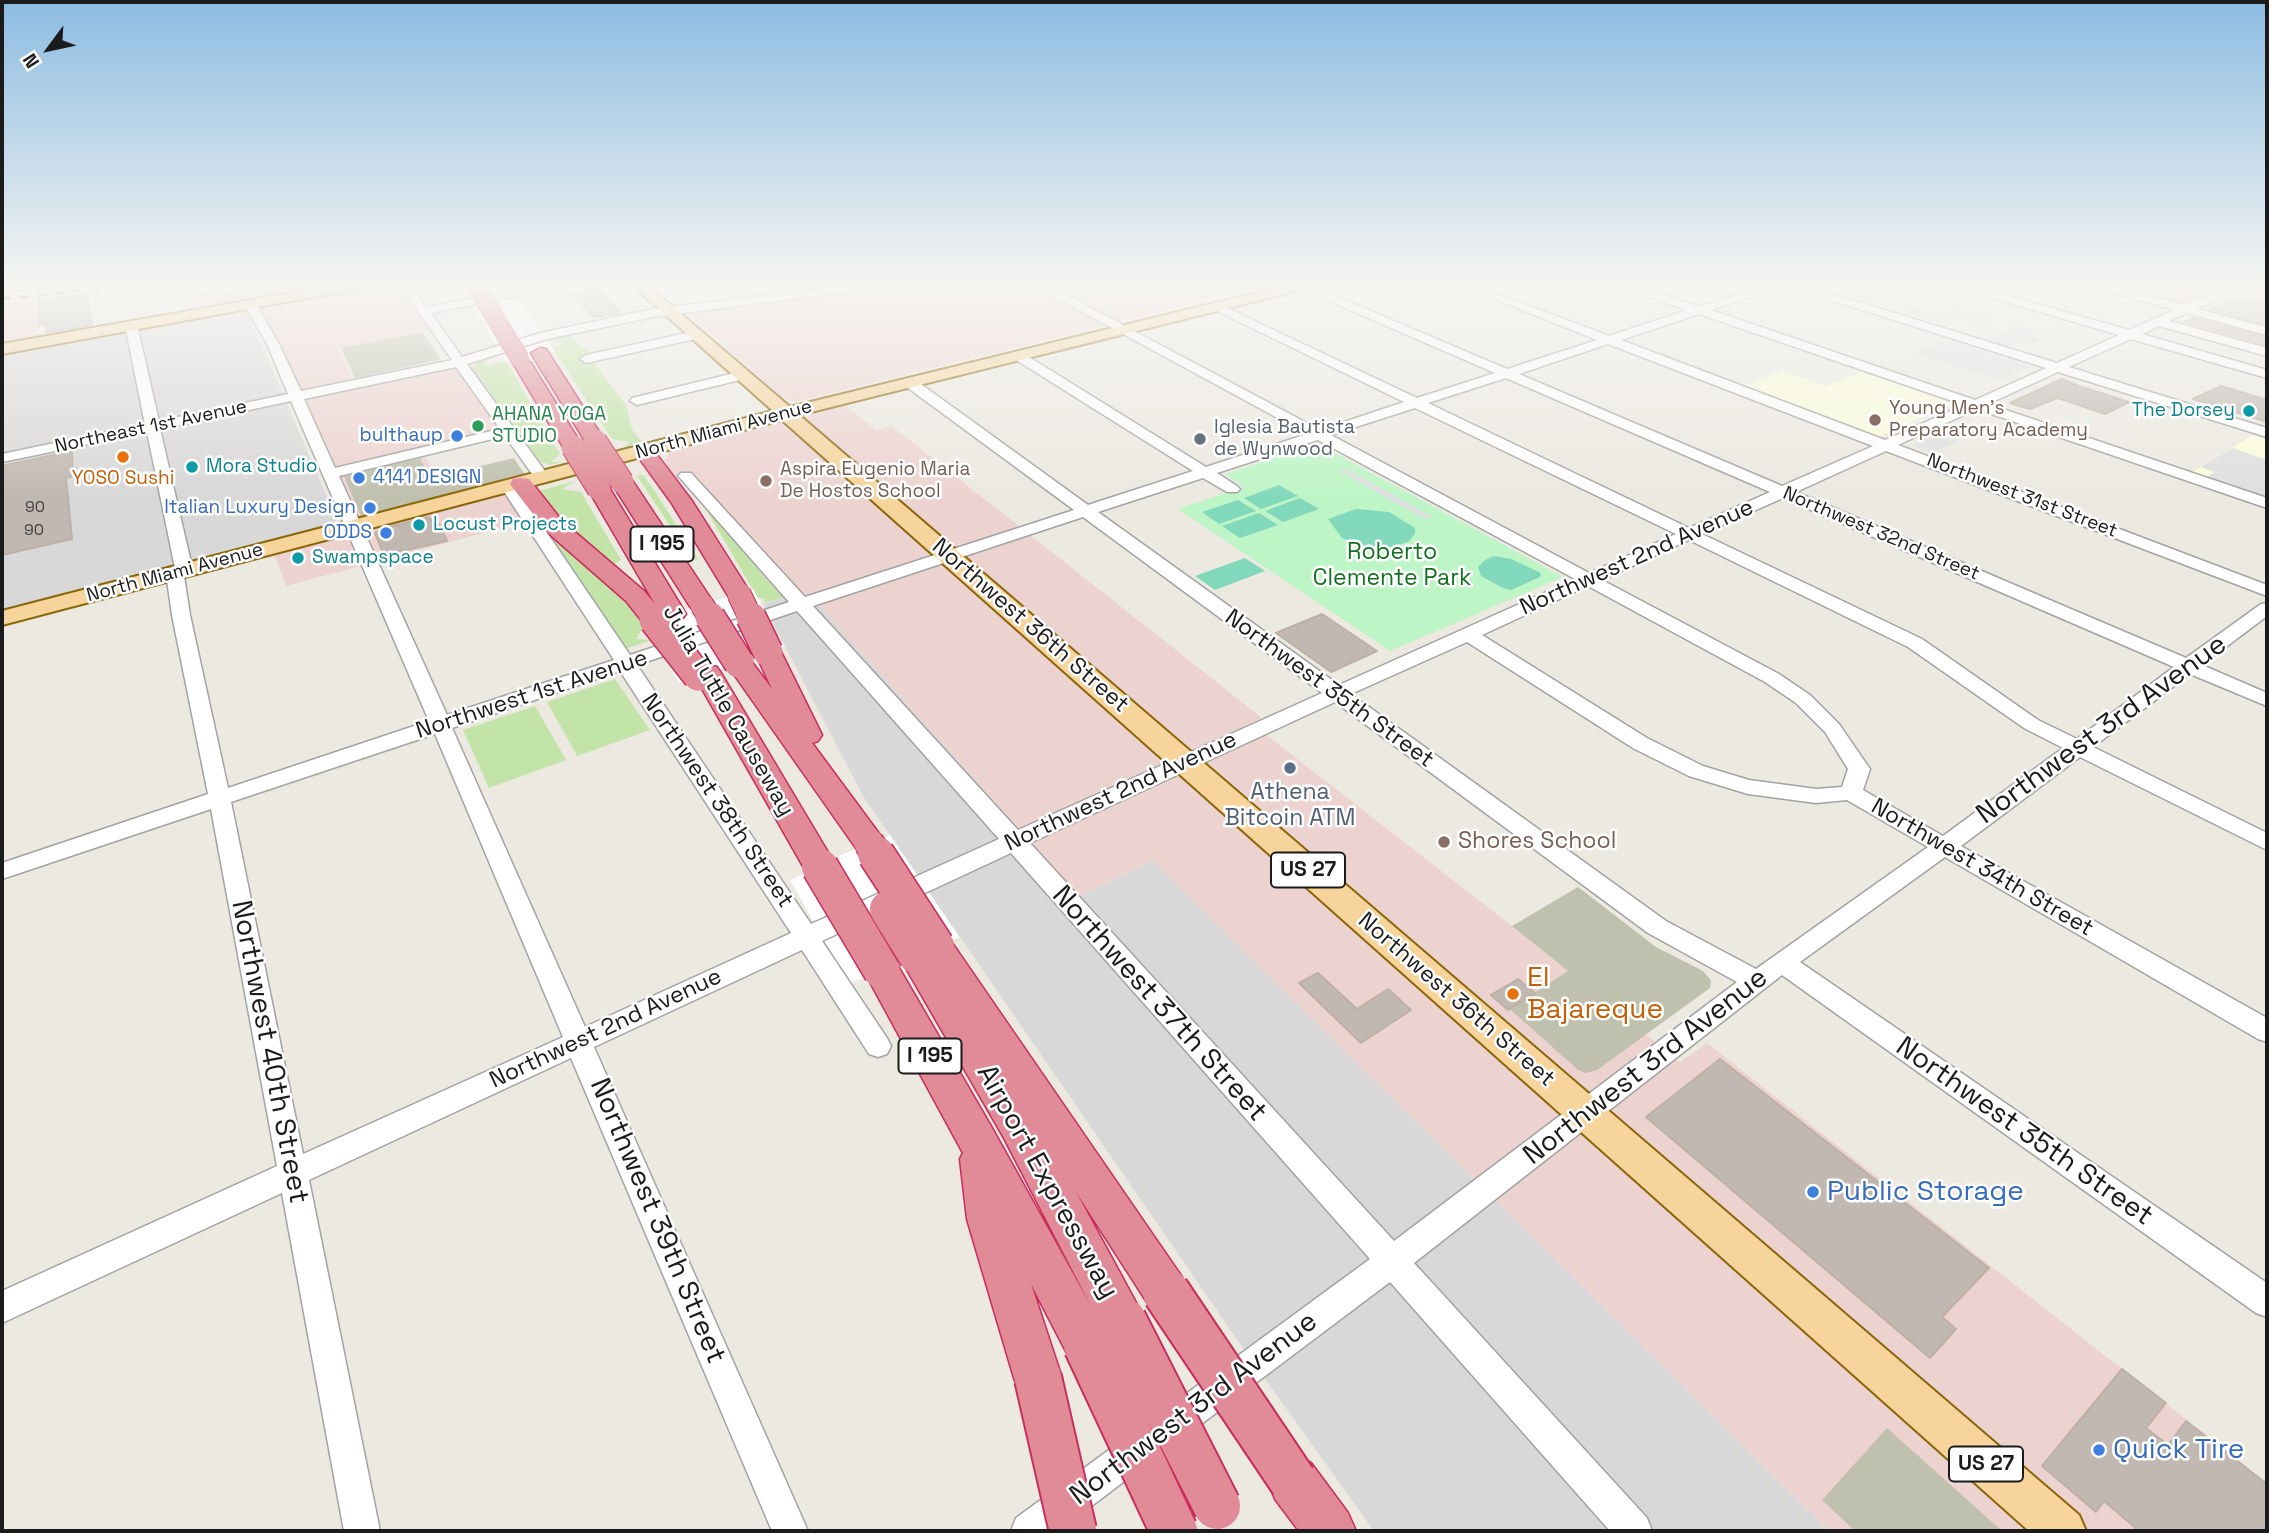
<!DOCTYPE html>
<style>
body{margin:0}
#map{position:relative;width:2269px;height:1533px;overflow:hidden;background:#ece9e1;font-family:"Space Grotesk",sans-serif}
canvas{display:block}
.frame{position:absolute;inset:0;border:4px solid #1b1b1b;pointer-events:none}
.north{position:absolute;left:14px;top:14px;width:70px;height:70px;-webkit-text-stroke:5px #fff;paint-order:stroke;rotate:237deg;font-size:19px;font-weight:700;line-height:28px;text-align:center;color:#1b1b1b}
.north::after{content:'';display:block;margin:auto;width:24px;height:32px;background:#1b1b1b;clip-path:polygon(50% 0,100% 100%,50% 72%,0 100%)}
</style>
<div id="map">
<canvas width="2269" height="1533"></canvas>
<div class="frame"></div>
<div class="north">N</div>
</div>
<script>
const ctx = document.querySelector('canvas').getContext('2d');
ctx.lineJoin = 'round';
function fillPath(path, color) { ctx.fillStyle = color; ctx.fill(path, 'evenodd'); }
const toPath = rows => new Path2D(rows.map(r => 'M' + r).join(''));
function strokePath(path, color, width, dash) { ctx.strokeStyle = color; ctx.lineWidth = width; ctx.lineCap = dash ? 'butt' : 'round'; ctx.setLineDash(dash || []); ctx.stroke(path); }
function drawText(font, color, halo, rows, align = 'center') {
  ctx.font = font + ' "Space Grotesk",sans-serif'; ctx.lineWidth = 5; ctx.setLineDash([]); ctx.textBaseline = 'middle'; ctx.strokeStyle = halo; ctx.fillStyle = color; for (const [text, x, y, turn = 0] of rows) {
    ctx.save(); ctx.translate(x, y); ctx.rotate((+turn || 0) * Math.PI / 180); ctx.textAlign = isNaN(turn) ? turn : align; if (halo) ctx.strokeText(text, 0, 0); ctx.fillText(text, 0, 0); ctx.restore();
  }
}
fillPath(toPath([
 [238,308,246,309,337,520,325,530,2,613,2,351],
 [785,597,812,597,1079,896,1152,860,1830,1531,1374,1531,1238,1341,863,796,763,604]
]), '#d9d8d8');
fillPath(toPath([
 [248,284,400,284,430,330,338,349,356,386,457,365,501,431,422,451,452,505,506,492,524,522,286,586,274,553,363,528,257,300,188,312,184,298,249,286],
 [892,284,1271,284,796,402,783,398,687,312,696,308],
 [2114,284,2267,284,2267,296,2227,284,2178,305,2108,286],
 [36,300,39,340,2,346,2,303],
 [845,405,876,430,892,426,1262,718,1251,723,1512,926,1680,1062,1707,1043,2267,1483,2267,1531,1830,1531,1152,860,1079,896,812,597,789,603,781,589,773,587,702,503,667,467,665,460,670,452]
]), '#edd3d0');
fillPath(toPath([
 [1782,371,1826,386,1862,372,1953,403,1879,437,1743,386],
 [2253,435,2267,440,2267,498,2192,472]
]), '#fbfdd9');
fillPath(toPath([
 [2236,297,2267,302,2267,328,2205,311],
 [422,332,440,358,439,360,355,378,341,348],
 [420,458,430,478,514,458,525,475,361,516,344,476],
 [1578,887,1656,947,1703,971,1711,980,1710,988,1597,1070,1585,1073,1577,1069,1510,1009,1568,971,1512,926],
 [1887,1428,2002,1531,1855,1531,1822,1500]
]), '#bfc0ad');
fillPath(toPath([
 [569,335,590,353,585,354,585,357,593,362,626,405,632,429,642,443,623,447,630,442,612,439,552,347,567,343,547,340],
 [501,353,487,360,486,366,506,361,560,454,551,462,563,462,550,465,540,461,472,368,479,361],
 [643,475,654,490,698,559,695,560,680,541,637,476],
 [575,481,562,489,581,492,621,560,616,563,609,566,563,527,538,491],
 [702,503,773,587,781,589,785,597,763,603,765,599,758,598],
 [530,511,610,584,644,626,636,639,653,640,624,649],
 [615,679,650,730,577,756,547,702],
 [535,706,566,760,489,788,463,730]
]), '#c3e4a8');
fillPath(toPath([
 [1318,444,1563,577,1390,651,1178,509,1244,487,1225,474]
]), '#bef5c6');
fillPath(toPath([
 [1279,485,1298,496,1261,509,1244,498],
 [1300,498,1319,509,1283,522,1265,511],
 [1238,500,1256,511,1219,524,1202,512],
 [1356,509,1389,512,1415,528,1415,534,1408,542,1384,549,1359,545,1342,538,1328,519],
 [1259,513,1278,525,1240,538,1222,526],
 [1494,556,1511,559,1541,573,1540,577,1511,590,1503,588,1481,576,1478,567,1485,560],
 [1245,558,1265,571,1215,590,1195,576]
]), '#82d8bb');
fillPath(toPath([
 [1875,284,1913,295,1898,301,1936,313,1954,307,1993,319,1976,326,1936,313,1921,318,1845,295],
 [2017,326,2040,333,2034,337,2043,339,2033,343,2025,341,2012,347,1986,339],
 [1947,340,2031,367,2000,380,1914,353],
 [1946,428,1967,436,1932,453,1911,445],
 [2232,448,2267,460,2267,498,2207,478,2214,472,2201,467],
 [1338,470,1351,471,1434,518,1421,517]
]), '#dfdfdf');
fillPath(toPath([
 [460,284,509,284,554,351,506,362],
 [753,589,784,647,679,683,643,623],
 [890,835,959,937,849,984,790,880,841,859,839,856]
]), '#fff');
const building = toPath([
 [596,288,621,313,594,317,572,293,596,288],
 [87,294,92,325,47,333,46,324,39,326,39,300,87,294],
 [2194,318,2267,337,2267,345,2184,322,2194,318],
 [2062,379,2079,386,2129,402,2105,414,2058,398,2030,409,2010,403,2062,379],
 [2221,386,2267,400,2267,422,2193,399,2221,386],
 [72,451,73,476,66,478,72,539,2,555,2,466,72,451],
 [429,517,434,525,439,524,447,541,384,555,375,533,388,527,429,517],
 [1322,614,1377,651,1331,672,1276,633,1322,614],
 [1318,973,1357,1009,1388,989,1411,1010,1361,1043,1299,983,1318,973],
 [1518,979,1535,993,1508,1010,1491,995,1518,979],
 [1720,1059,1989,1268,1942,1317,1956,1329,1930,1358,1646,1117,1720,1059],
 [2122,1369,2166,1403,2146,1428,2168,1445,2186,1421,2267,1484,2267,1531,2139,1531,2104,1501,2096,1512,2042,1466,2122,1369]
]);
fillPath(building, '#c0b8b1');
strokePath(building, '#bdb0a4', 2);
const minor = toPath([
 [22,284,58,284,52,287,2,292,2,286,22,284],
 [399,284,409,284,426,307,548,284,570,284,564,287,431,313,462,357,540,333,653,309,861,284,891,284,885,287,653,317,547,339,467,364,550,478,547,481,537,481,505,436,339,476,447,715,614,660,501,487,504,484,514,484,630,655,789,602,681,479,678,476,681,473,691,473,805,597,1074,510,904,385,904,379,914,379,1088,505,1193,471,1013,358,1013,352,1021,352,1206,467,1307,434,1055,297,1040,284,1052,284,1063,293,1320,430,1404,402,1213,309,1213,305,1221,305,1417,398,1495,373,1297,287,1296,284,1307,284,1507,369,1597,340,1457,284,1471,284,1609,336,1687,310,1617,286,1616,284,1631,284,1699,307,1770,284,1800,284,2057,363,2119,335,1951,286,1950,284,1966,284,2129,330,2175,310,2087,286,2086,284,2102,284,2185,305,2223,289,2222,284,2247,284,2243,288,2267,294,2267,301,2234,292,2197,309,2267,327,2267,335,2187,313,2169,321,2267,348,2267,356,2159,326,2142,334,2267,370,2267,378,2131,339,2069,367,2267,428,2267,437,2058,372,1988,404,2267,498,2267,508,1977,409,1898,445,2267,585,2267,596,1886,451,1796,492,2186,658,2261,604,2267,603,2267,616,2202,665,2267,693,2267,706,2190,674,2093,747,2267,833,2267,850,2080,757,1961,846,2267,1018,2267,1042,2258,1039,1945,857,1800,962,2267,1283,2267,1317,2256,1313,1782,975,1414,1263,1647,1518,1652,1531,1610,1531,1390,1282,1184,1437,1172,1442,1160,1437,1155,1425,1160,1413,1370,1259,1011,853,822,941,887,1038,891,1046,887,1054,878,1057,869,1054,802,950,594,1047,808,1531,772,1531,571,1058,309,1180,380,1531,344,1531,282,1193,2,1323,2,1291,277,1166,211,809,2,879,2,863,208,794,172,615,166,573,175,568,147,432,2,462,2,454,145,424,125,325,131,321,137,325,159,421,288,394,267,344,244,304,250,301,256,304,279,344,301,391,452,360,399,284],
 [1785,285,1786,286,2046,368,1975,400,1711,310,1785,285],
 [1699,314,1964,405,1885,440,1621,340,1699,314],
 [1608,344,1873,446,1782,486,1519,374,1608,344],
 [456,367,500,429,335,468,304,399,456,367],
 [1506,378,1770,492,1689,528,1428,403,1506,378],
 [291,401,429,721,228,788,190,615,184,576,193,571,160,429,291,401],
 [1415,408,1676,534,1589,573,1331,435,1415,408],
 [1318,440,1575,579,1339,685,1098,512,1203,478,1227,492,1237,492,1240,489,1237,486,1217,473,1318,440],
 [1783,498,2174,667,2077,739,2038,720,1922,639,1702,534,1783,498],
 [1083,517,1322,693,1018,830,813,606,1083,517],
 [1689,540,1908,647,2024,728,2063,748,1943,836,1863,790,1870,769,1839,724,1810,695,1779,674,1602,580,1689,540],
 [1588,586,1765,682,1796,703,1825,732,1848,769,1842,787,1816,789,1749,780,1703,766,1647,738,1482,635,1588,586],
 [797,611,999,839,811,924,637,665,797,611],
 [1467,642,1633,748,1689,776,1748,794,1816,803,1847,800,1928,847,1756,969,1666,921,1351,694,1467,642],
 [620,671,791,933,585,1027,452,728,620,671],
 [1335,702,1648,933,1737,982,1394,1241,1030,843,1335,702],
 [435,734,563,1037,303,1154,231,802,435,734],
 [1122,284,1170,284,1164,287,1128,287,1122,284],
 [696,331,702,335,700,338,586,363,580,359,586,355,696,331],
 [743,371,748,372,748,378,637,405,630,401,632,398,743,371],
 [1140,1431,1152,1436,1157,1448,1152,1460,1059,1531,1011,1531,1016,1518,1128,1436,1140,1431]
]);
const major = toPath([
 [341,284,369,284,362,288,2,354,2,344,341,284],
 [631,284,646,284,790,407,1292,284,1315,284,1313,287,799,415,2079,1515,2086,1531,2029,1531,782,420,2,625,2,611,773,411,631,284]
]);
const highway = toPath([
 [540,348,546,349,605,441,602,445,588,445,585,441,531,353,540,348],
 [522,358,531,363,583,447,580,451,573,453,566,451,563,447,513,363,522,358],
 [644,445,651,447,692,501,751,594,748,599,739,601,730,599,727,594,671,502,634,451,637,447,644,445],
 [622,476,630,477,715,605,711,610,702,613,693,610,689,605,611,482,614,477,622,476],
 [521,478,529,479,562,521,644,591,655,604,588,489,591,484,599,482,607,484,686,614,682,619,667,620,663,625,654,628,645,625,626,601,546,531,510,484,513,479,521,478],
 [768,644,777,646,781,652,822,735,818,741,812,743,880,835,885,843,880,851,869,854,858,851,726,663,730,657,739,655,748,657,772,689,755,652,759,646,768,644],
 [707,665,717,667,721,673,832,859,836,867,832,875,820,879,808,875,693,673,697,667,707,665],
 [936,933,948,937,1182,1277,1188,1292,1182,1307,1166,1314,1150,1307,1076,1192,1146,1321,1139,1337,1123,1344,1107,1336,1110,1345,1103,1361,1087,1368,1071,1361,1031,1284,1062,1378,1055,1395,1038,1402,1021,1395,1014,1378,967,1219,960,1159,963,1153,864,971,869,961,882,957,895,961,992,1128,1091,1306,1004,1138,899,956,905,947,920,944,924,937,936,933],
 [1293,1456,1311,1463,1348,1513,1356,1531,1299,1531,1275,1499,1268,1481,1275,1463,1293,1456]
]);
strokePath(minor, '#a2a2a2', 3);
strokePath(major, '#8a6608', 4);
strokePath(highway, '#cb2d5a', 3);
fillPath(minor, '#fff');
fillPath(major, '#f6d49c');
fillPath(highway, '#e08b97');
strokePath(toPath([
 [2,299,144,284]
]), '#696969', 3.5, [9, 9]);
const highwayBridgeFar4 = toPath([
 [476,286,520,359]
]);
const highwayBridgeFar3 = toPath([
 [595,441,622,482],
 [573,447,599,489],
 [739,594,751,619],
 [702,605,711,619]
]);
const highwayBridgeFar2 = toPath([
 [710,617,739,663],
 [751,617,768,652],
 [654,620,698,676],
 [869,843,877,855]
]);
const highwayBridgeFar1 = toPath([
 [876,854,936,946],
 [820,867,882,971],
 [888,909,917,956]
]);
const highwayBridge = toPath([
 [1166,1292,1293,1481],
 [1123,1321,1217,1506],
 [1087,1345,1174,1531],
 [1038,1378,1073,1531]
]);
strokePath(highwayBridgeFar4, '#cb2d5a', 19, []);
strokePath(highwayBridgeFar3, '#cb2d5a', 25, []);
strokePath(highwayBridgeFar2, '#cb2d5a', 32, []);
strokePath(highwayBridgeFar1, '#cb2d5a', 39, []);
strokePath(highwayBridge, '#cb2d5a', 50, []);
strokePath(highwayBridgeFar4, '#e08b97', 18);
strokePath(highwayBridgeFar3, '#e08b97', 23);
strokePath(highwayBridgeFar2, '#e08b97', 29);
strokePath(highwayBridgeFar1, '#e08b97', 36);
strokePath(highwayBridge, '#e08b97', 46);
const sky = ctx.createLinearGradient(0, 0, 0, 498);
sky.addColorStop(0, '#8cbce2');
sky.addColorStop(0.57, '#f6f5f2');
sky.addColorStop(1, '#f6f5f200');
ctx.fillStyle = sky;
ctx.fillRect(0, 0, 2269, 498);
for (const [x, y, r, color] of [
 [2249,411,7,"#0f9aa8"],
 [1875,420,7,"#8d6e63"],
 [478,426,7,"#2e9e5b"],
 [457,436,7,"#3f7fe0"],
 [1200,439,7,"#6b7280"],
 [123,457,7,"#e8710a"],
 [192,467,7,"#0f9aa8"],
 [359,478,7,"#3f7fe0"],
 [766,481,7,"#8d6e63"],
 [370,508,7,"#3f7fe0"],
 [419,525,7,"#0f9aa8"],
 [386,533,7,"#3f7fe0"],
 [298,558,7,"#0f9aa8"],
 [1290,768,7,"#5c6f8a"],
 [1444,842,7,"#8d6e63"],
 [1513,994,7,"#e8710a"],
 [1813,1192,7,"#3f7fe0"],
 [2099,1450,7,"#3f7fe0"]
]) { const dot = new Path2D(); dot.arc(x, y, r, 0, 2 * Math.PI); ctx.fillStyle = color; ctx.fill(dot); strokePath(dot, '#fff', 2.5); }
drawText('16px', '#444240', null, [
 ["90",35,508],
 ["90",34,531]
]);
drawText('19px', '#785e54', '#fff', [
 ["Young Men's",1889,409],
 ["Preparatory Academy",1889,431],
 ["Aspira Eugenio Maria",780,470],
 ["De Hostos School",780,492]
], 'left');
drawText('19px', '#0d838f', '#fff', [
 ["The Dorsey",2235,411,"right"],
 ["Mora Studio",206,467],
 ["Locust Projects",433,525],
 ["Swampspace",312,558]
], 'left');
drawText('19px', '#27864d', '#fff', [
 ["AHANA YOGA",492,415],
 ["STUDIO",492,437]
], 'left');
drawText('19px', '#1b1b1b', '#fff', [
 ["Northeast 1st Avenue",151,427,-12],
 ["North Miami Avenue",724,430,-15],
 ["Northwest 31st Street",2022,496,21],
 ["Northwest 32nd Street",1881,534,23],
 ["North Miami Avenue",175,573,-15]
]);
drawText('19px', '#5b616d', '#fff', [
 ["Iglesia Bautista",1214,428],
 ["de Wynwood",1214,450]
], 'left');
drawText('19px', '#366cbe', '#fff', [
 ["bulthaup",443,436],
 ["4141 DESIGN",373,478,"left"],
 ["Italian Luxury Design",356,508],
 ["ODDS",372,533]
], 'right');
drawText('19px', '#c56008', '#fff', [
 ["YOSO Sushi",123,479]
]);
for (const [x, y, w] of [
 [662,544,63],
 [1308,870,74],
 [930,1056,63],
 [1986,1464,74]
]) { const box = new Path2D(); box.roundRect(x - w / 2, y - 17.5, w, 35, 5); ctx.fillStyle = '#fff'; ctx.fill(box); strokePath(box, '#1b1b1b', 2); }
drawText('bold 21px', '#1b1b1b', null, [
 ["I 195",662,544],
 ["US 27",1308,870],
 ["I 195",930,1056],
 ["US 27",1986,1464]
]);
drawText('23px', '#11711e', '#fff', [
 ["Roberto",1392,553],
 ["Clemente Park",1392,579]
]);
drawText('23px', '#1b1b1b', '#fff', [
 ["Northwest 2nd Avenue",1637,558,-24],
 ["Northwest 36th Street",1030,626,41],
 ["Northwest 35th Street",1329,689,36],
 ["Northwest 1st Avenue",532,695,-18],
 ["Julia Tuttle Causeway",728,711,60],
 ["Northwest 2nd Avenue",1121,792,-25],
 ["Northwest 38th Street",717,801,56],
 ["Northwest 34th Street",1982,868,30],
 ["Northwest 36th Street",1456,1000,41],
 ["Northwest 2nd Avenue",606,1029,-25]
]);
drawText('23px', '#4e5e75', '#fff', [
 ["Athena",1290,793],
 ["Bitcoin ATM",1290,819]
]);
drawText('23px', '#785e54', '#fff', [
 ["Shores School",1458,842]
], 'left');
drawText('28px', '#1b1b1b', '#fff', [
 ["Northwest 3rd Avenue",2102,730,-36],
 ["Northwest 37th Street",1159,1004,48],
 ["Northwest 40th Street",269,1052,79],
 ["Northwest 3rd Avenue",1646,1067,-38],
 ["Northwest 35th Street",2024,1132,35],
 ["Airport Expressway",1047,1182,61],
 ["Northwest 39th Street",657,1221,67],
 ["Northwest 3rd Avenue",1194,1409,-37]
]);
drawText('28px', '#c56008', '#fff', [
 ["El",1527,978],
 ["Bajareque",1527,1010]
], 'left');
drawText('28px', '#366cbe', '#fff', [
 ["Public Storage",1827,1192],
 ["Quick Tire",2113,1450]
], 'left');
</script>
